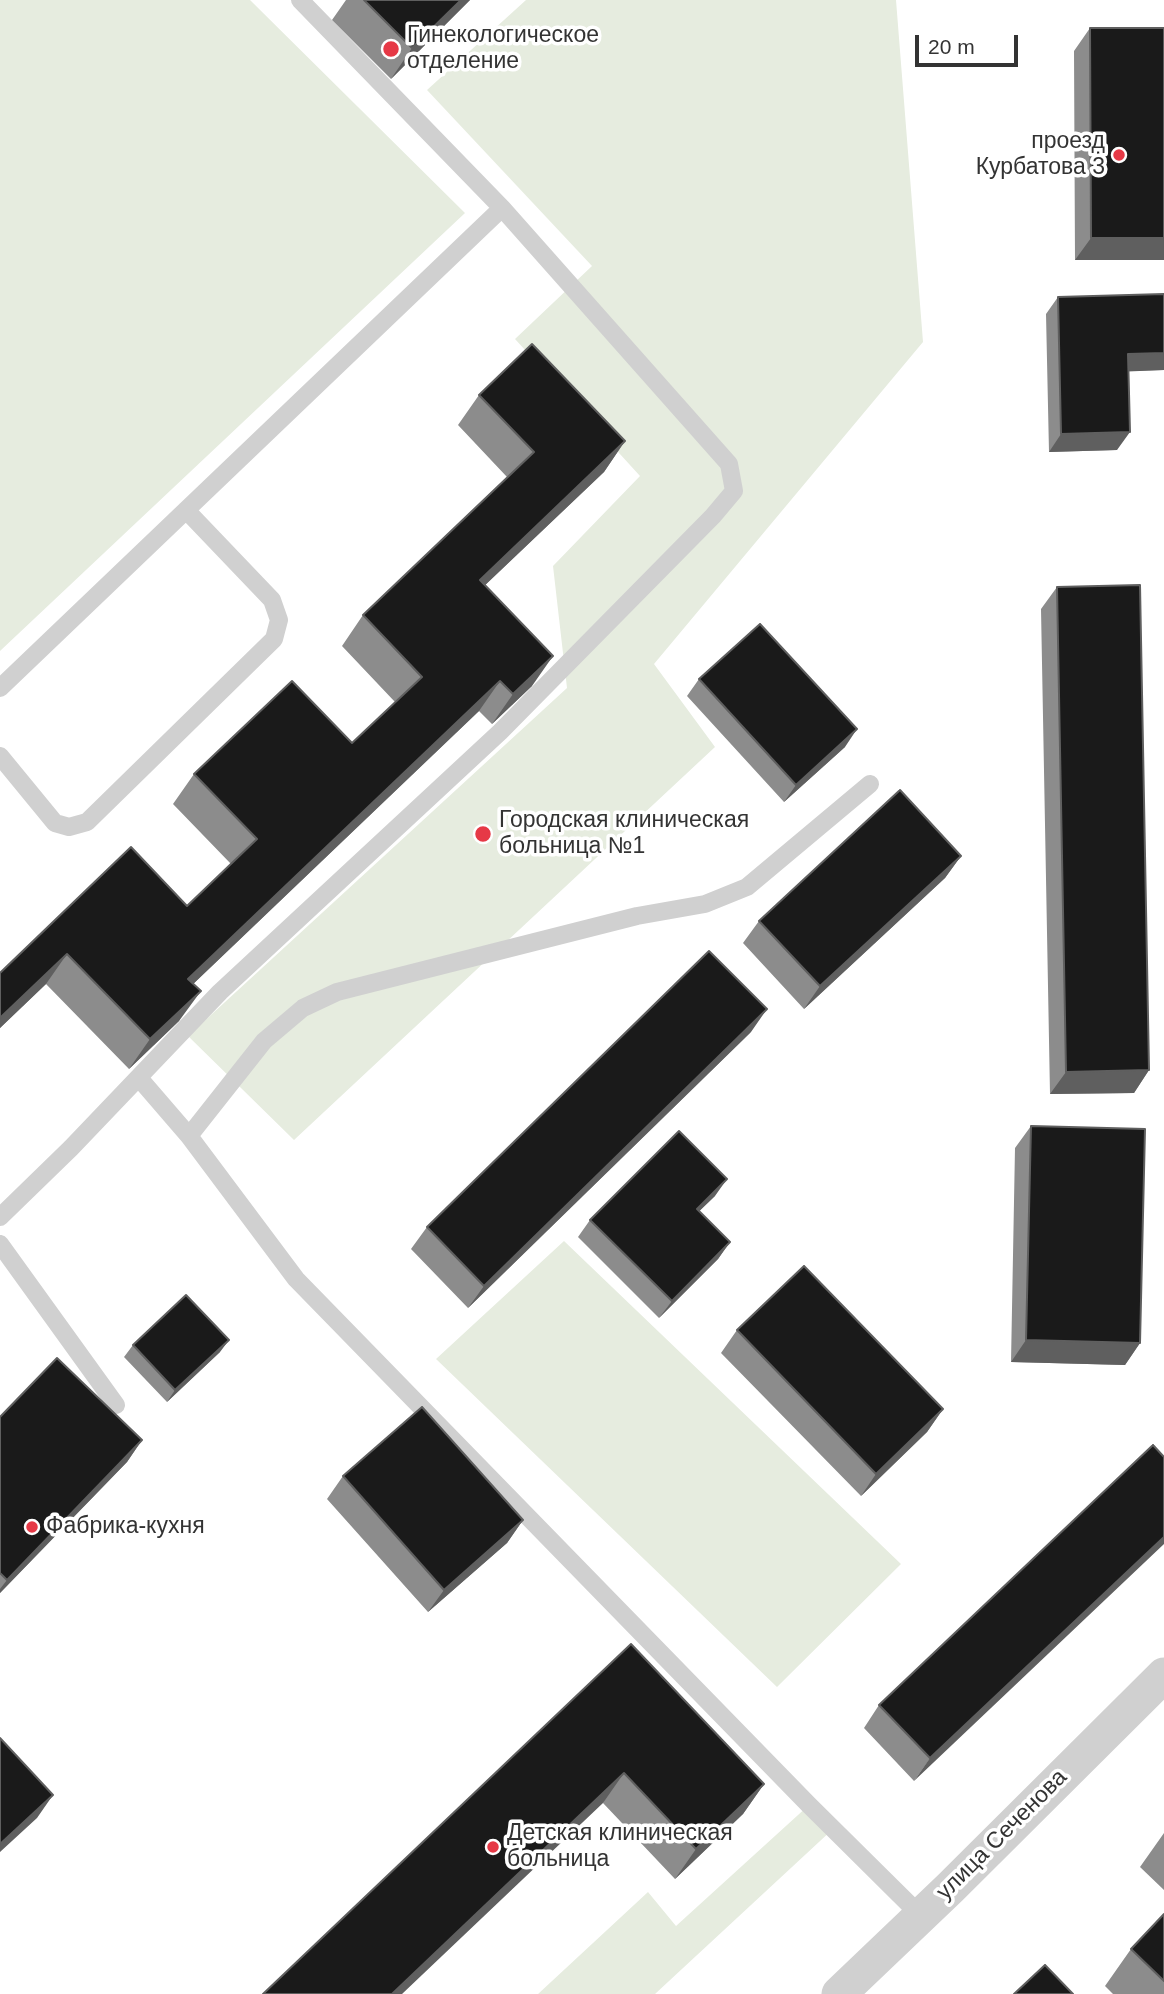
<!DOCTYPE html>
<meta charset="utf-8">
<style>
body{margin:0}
#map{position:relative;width:1164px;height:1994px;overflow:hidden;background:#fff;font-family:Arial,sans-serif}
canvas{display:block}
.scale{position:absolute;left:915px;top:35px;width:103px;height:32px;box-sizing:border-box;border:4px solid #333;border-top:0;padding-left:9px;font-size:21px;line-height:24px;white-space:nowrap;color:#333;-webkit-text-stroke:5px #fff;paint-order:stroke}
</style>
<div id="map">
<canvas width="1164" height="1994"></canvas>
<div class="scale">20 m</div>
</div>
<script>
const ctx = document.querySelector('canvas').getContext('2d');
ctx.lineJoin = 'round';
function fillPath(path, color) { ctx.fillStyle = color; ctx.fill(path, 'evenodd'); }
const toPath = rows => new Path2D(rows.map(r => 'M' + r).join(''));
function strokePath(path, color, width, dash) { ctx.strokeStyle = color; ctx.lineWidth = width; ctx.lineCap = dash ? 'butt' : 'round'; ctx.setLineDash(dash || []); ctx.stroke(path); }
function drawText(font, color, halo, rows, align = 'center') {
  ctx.font = font + ' Arial,sans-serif'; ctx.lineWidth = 7; ctx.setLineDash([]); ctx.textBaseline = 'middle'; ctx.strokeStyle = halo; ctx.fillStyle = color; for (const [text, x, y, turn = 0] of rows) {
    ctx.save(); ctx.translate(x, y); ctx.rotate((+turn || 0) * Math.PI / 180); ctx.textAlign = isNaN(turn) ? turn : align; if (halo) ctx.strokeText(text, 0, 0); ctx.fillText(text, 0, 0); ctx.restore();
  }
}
fillPath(toPath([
 [0,0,250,0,465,213,0,651],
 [526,0,896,0,923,342,654,664,715,747,294,1140,188,1036,567,688,553,566,640,476,515,339,592,266,427,90],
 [564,1241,901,1564,777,1687,436,1359],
 [809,1805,833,1829,655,1994,538,1994,648,1892,676,1926]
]), '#e6ecdf');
strokePath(toPath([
 [0,688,502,208,300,0],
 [0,756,55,823,69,827,87,822,274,639,279,620,272,600,186,510],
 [139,1078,189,1136,296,1279,809,1805,921,1916],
 [189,1136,264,1041,303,1008,337,992,637,916,705,904,747,887,870,784],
 [0,1217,71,1148,220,992,500,732,713,516,734,491,729,464,502,208],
 [0,1244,116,1405]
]), '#d0d0d0', 18);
strokePath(toPath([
 [839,1994,950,1888,1164,1675]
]), '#d0d0d0', 35);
fillPath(toPath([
 [346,0,470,0,391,79,332,20],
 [1090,28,1164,260,1075,260,1074,51],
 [1164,294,1164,370,1128,371,1117,450,1049,452,1046,314,1058,297],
 [479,395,625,441,604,472,485,585,532,686,492,724,479,711,193,984,179,1021,129,1069,46,984,0,1028,0,973,187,906,231,864,173,804,194,774,352,743,395,702,342,646,363,615,507,477,458,425],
 [1057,587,1149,1070,1134,1093,1050,1094,1041,609],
 [699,679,845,747,784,802,687,696],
 [961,856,945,878,804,1009,743,943,759,921],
 [751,1032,468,1308,411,1249,427,1227],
 [1031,1126,1140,1343,1125,1365,1011,1362,1015,1148],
 [715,1196,699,1211,730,1242,718,1259,659,1318,578,1237,590,1220],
 [737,1330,943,1409,927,1432,861,1496,721,1353],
 [133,1345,220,1352,167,1402,124,1357],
 [0,1417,142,1440,127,1462,0,1593],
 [1153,1445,914,1781,864,1728,879,1705],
 [343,1476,523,1520,507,1543,428,1612,327,1499],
 [631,1644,764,1784,743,1814,675,1879,603,1803],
 [1164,1833,1164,1890,1140,1867],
 [1164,1914,1164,1994,1113,1994,1105,1986,1131,1949]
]), '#8c8c8c');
fillPath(toPath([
 [461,0,470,0,391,79,412,48],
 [1091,238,1164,238,1164,260,1075,260],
 [1164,353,1164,370,1115,372,1128,354],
 [1130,432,1117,450,1049,452,1061,434],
 [625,441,604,472,459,610,480,580],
 [553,656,532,686,492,724,513,694],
 [500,681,479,711,167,1009,188,979],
 [857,729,845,747,784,802,796,785],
 [961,856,945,878,804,1009,820,986],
 [67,954,46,984,0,1028,0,1018],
 [201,991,179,1021,129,1069,150,1039],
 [767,1009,751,1032,468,1308,484,1286],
 [1149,1070,1134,1093,1050,1094,1066,1072],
 [727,1179,715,1196,684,1226,697,1209],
 [730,1242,718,1259,659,1318,672,1301],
 [229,1340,220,1352,167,1402,175,1390],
 [1026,1340,1140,1343,1125,1365,1011,1362],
 [943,1409,927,1432,861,1496,876,1474],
 [142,1440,127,1462,0,1593,0,1589,7,1580],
 [523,1520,507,1543,428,1612,444,1590],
 [1164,1537,1164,1544,914,1781,930,1758],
 [624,1773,603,1803,402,1994,392,1994],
 [764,1784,743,1814,675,1879,696,1849],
 [53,1795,37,1818,0,1852,0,1844]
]), '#5f5f5f');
const building = toPath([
 [364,0,461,0,412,48,364,0],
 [1090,28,1164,28,1164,238,1091,238,1090,28],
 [1164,294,1164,353,1128,354,1130,432,1061,434,1058,297,1164,294],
 [532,344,625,441,480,580,553,656,513,694,500,681,188,979,201,991,150,1039,67,954,0,1018,0,973,131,847,187,906,257,839,194,774,292,681,352,743,422,677,363,615,534,452,479,395,532,344],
 [1140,585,1149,1070,1066,1072,1057,587,1140,585],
 [760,624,857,729,796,785,699,679,760,624],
 [900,790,961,856,820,986,759,921,900,790],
 [709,951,767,1009,484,1286,427,1227,709,951],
 [1031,1126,1145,1129,1140,1343,1026,1340,1031,1126],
 [679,1131,727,1179,697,1209,730,1242,672,1301,590,1220,679,1131],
 [804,1266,943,1409,876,1474,737,1330,804,1266],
 [186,1295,229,1340,175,1390,133,1345,186,1295],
 [57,1358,142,1440,7,1580,0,1573,0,1417,57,1358],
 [422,1407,523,1520,444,1590,343,1476,422,1407],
 [1153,1445,1164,1457,1164,1537,930,1758,879,1705,1153,1445],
 [631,1644,764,1784,696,1849,624,1773,392,1994,263,1994,631,1644],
 [0,1738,53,1795,0,1844,0,1738],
 [1164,1914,1164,1981,1131,1949,1164,1914],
 [1045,1965,1073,1994,1014,1994,1045,1965]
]);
fillPath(building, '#1a1a1a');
strokePath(building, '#5f5f5f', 2);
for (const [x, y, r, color] of [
 [391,49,9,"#e63946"],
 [1119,155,7,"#e63946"],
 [483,834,9,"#e63946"],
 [32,1527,7,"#e63946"],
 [493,1847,7,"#e63946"]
]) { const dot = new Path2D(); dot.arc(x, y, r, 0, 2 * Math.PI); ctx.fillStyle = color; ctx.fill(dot); strokePath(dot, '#fff', 2.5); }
drawText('23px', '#333', '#fff', [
 ["Гинекологическое",407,36],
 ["отделение",407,62],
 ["проезд",1105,142,"right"],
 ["Курбатова 3",1105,168,"right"],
 ["Городская клиническая",499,821],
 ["больница №1",499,847],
 ["Фабрика-кухня",46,1527],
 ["Детская клиническая",507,1834],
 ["больница",507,1860]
], 'left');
drawText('23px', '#333', '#fff', [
 ["улица Сеченова",1002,1835,-45]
]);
</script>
